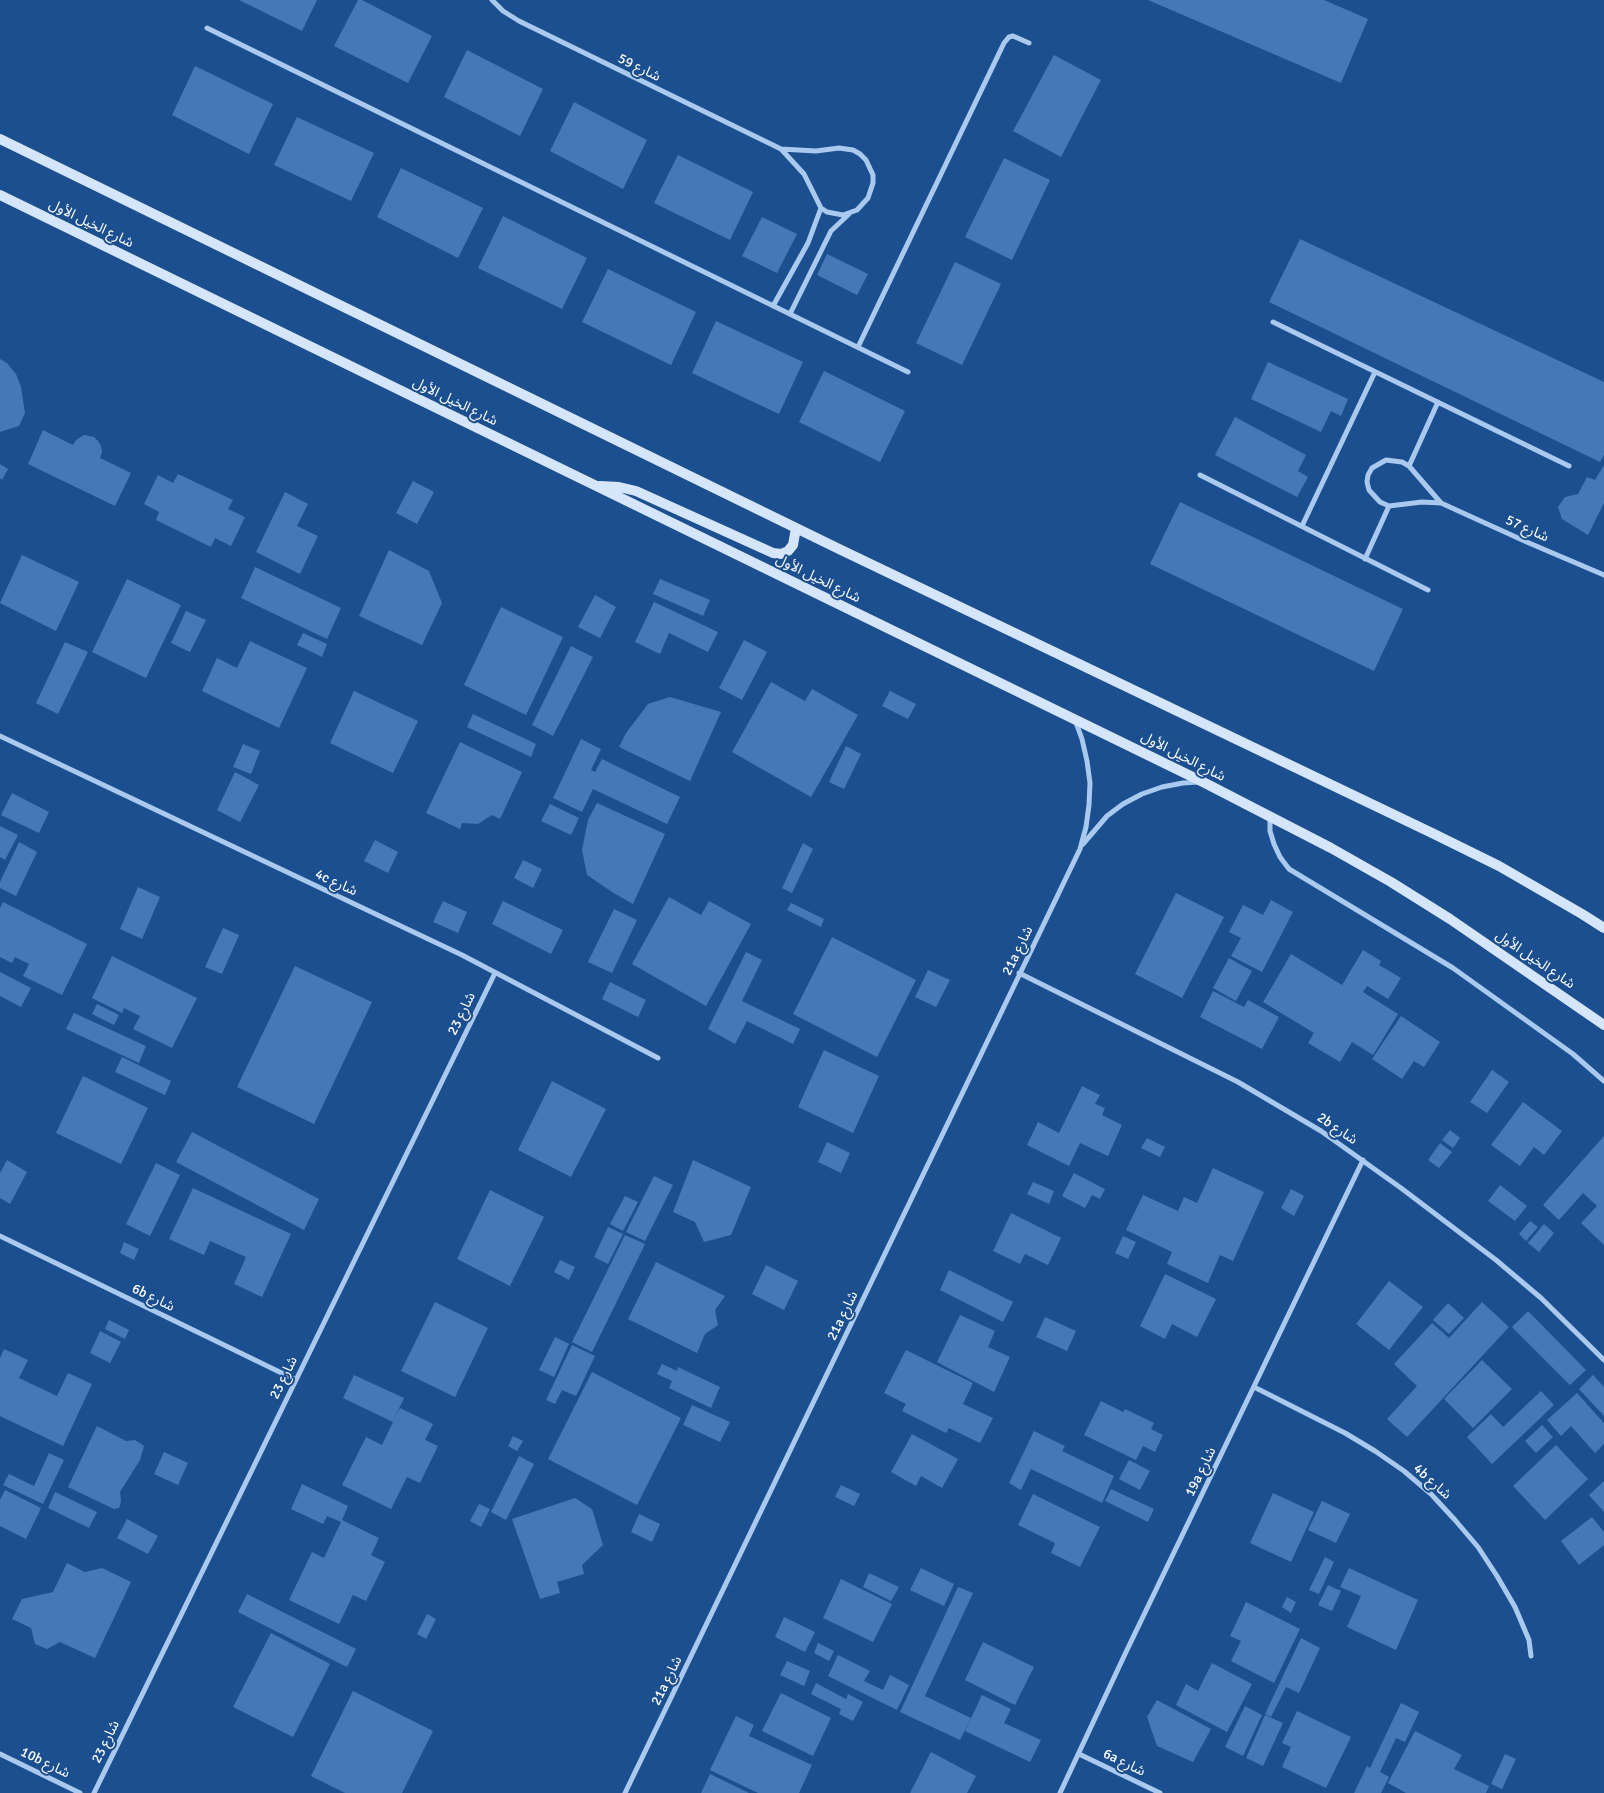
<!DOCTYPE html>
<meta charset="utf-8">
<style>
body{margin:0}
canvas{display:block;background:#1b4f8f}
</style>
<canvas width="1604" height="1793"></canvas>
<script>
const ctx = document.querySelector('canvas').getContext('2d');
ctx.lineJoin = 'round';
function fillPath(path, color) { ctx.fillStyle = color; ctx.fill(path, 'evenodd'); }
const toPath = rows => new Path2D(rows.map(r => 'M' + r).join(''));
function strokePath(path, color, width, dash) { ctx.strokeStyle = color; ctx.lineWidth = width; ctx.lineCap = dash ? 'butt' : 'round'; ctx.setLineDash(dash || []); ctx.stroke(path); }
function drawText(font, color, halo, rows, align = 'center') {
  ctx.font = font + ' Signika,"Noto Sans Arabic",sans-serif'; ctx.lineWidth = 4; ctx.setLineDash([]); ctx.textBaseline = 'middle'; ctx.strokeStyle = halo; ctx.fillStyle = color; for (const [text, x, y, turn = 0] of rows) {
    ctx.save(); ctx.translate(x, y); ctx.rotate((+turn || 0) * Math.PI / 180); ctx.textAlign = isNaN(turn) ? turn : align; if (halo) ctx.strokeText(text, 0, 0); ctx.fillText(text, 0, 0); ctx.restore();
  }
}
fillPath(toPath([
 [239,0,317,0,302,31],
 [358,0,362,0,432,36,408,83,334,46],
 [1148,0,1324,0,1368,19,1341,83],
 [467,50,543,89,520,136,444,97],
 [1054,55,1101,80,1061,157,1013,131],
 [195,66,273,104,249,154,172,115],
 [574,102,647,140,623,189,550,151],
 [297,117,374,153,351,201,274,165],
 [678,155,753,192,730,240,654,203],
 [1004,158,1050,180,1012,260,965,237],
 [401,168,483,208,458,258,377,217],
 [503,216,587,258,562,309,478,268],
 [762,217,797,234,777,273,742,256],
 [1300,239,1604,382,1604,455,1600,462,1269,302],
 [827,254,868,274,857,295,817,275],
 [955,262,1001,284,962,365,916,343],
 [608,269,696,312,671,365,582,322],
 [716,321,803,362,779,414,692,373],
 [0,359,7,363,16,374,21,387,25,413,19,426,0,432],
 [1268,362,1348,399,1341,416,1331,411,1321,432,1251,399],
 [824,371,905,411,880,462,799,422],
 [1235,417,1306,455,1298,471,1308,477,1297,497,1215,455],
 [43,430,73,445,76,440,84,435,94,437,98,441,101,446,102,452,100,458,131,473,115,506,28,464],
 [0,464,8,469,2,480,0,478],
 [1604,465,1604,503,1588,535,1562,519,1558,507,1565,497,1578,494,1587,477,1595,480],
 [178,474,233,500,228,509,245,517,231,546,215,538,211,547,156,520,159,512,144,504,158,475,173,483],
 [413,481,434,492,417,524,396,513],
 [285,492,308,504,297,526,318,536,300,574,256,552],
 [1180,502,1403,609,1374,671,1150,564],
 [389,550,429,571,442,603,422,645,359,616],
 [22,555,79,582,56,631,0,603],
 [255,567,341,608,327,639,241,598],
 [127,579,181,605,146,678,92,652],
 [660,579,710,600,703,616,653,594],
 [595,595,616,607,600,638,578,627],
 [654,602,718,632,708,652,669,633,660,654,635,642],
 [501,607,563,637,526,715,464,685],
 [186,611,206,620,190,652,171,643],
 [303,633,327,644,322,657,297,645],
 [744,640,767,652,742,700,719,688],
 [250,641,307,668,279,728,202,691,217,658,237,668],
 [65,642,88,652,58,714,36,703],
 [571,646,593,657,553,736,532,725],
 [771,682,805,701,812,689,858,715,811,797,732,752],
 [354,691,418,721,393,773,330,743],
 [890,691,916,704,908,719,882,706],
 [670,697,721,712,690,781,619,747,626,733,648,704],
 [473,714,536,744,531,757,467,727],
 [581,739,601,749,591,770,595,772,602,759,680,797,667,824,593,789,582,812,553,798],
 [460,742,522,772,500,819,492,815,478,824,462,823,460,829,426,813],
 [243,744,260,751,251,774,233,767],
 [846,746,861,754,844,789,829,782],
 [235,772,259,785,240,822,217,810],
 [12,793,49,812,39,833,1,815],
 [597,803,665,834,633,904,612,892,587,875,582,850,588,820],
 [550,804,579,818,571,835,541,821],
 [0,826,18,835,5,860,0,857],
 [375,840,398,852,388,873,364,861],
 [19,842,37,852,16,896,0,888,0,882],
 [803,843,813,849,792,893,782,888],
 [523,860,542,869,533,888,514,878],
 [138,887,160,897,142,939,120,929],
 [1176,893,1224,917,1182,998,1135,974],
 [669,897,701,915,709,901,751,924,706,1006,632,964],
 [1271,900,1293,912,1262,972,1231,956,1241,938,1229,932,1243,905,1263,915],
 [443,901,467,912,458,933,433,922],
 [503,901,563,930,551,954,492,924],
 [3,902,87,944,62,995,23,976,29,964,15,957,12,963,0,957,0,908],
 [791,903,824,919,821,927,787,910],
 [614,909,637,920,612,973,588,962],
 [223,928,239,935,222,974,205,967],
 [832,937,916,980,877,1057,793,1014],
 [1363,950,1381,961,1379,965,1401,978,1388,999,1367,986,1363,992,1398,1014,1373,1055,1352,1042,1340,1062,1308,1043,1314,1033,1263,1002,1291,954,1342,985],
 [746,952,762,960,742,1001,800,1029,793,1044,747,1021,735,1044,708,1029],
 [112,956,197,998,172,1048,133,1029,140,1016,124,1008,122,1013,92,998],
 [1229,958,1252,971,1236,1001,1213,988],
 [295,966,372,1002,314,1124,237,1087],
 [928,970,950,980,936,1007,915,997],
 [0,972,31,988,21,1007,0,996],
 [610,982,646,1000,638,1017,602,999],
 [1213,991,1244,1007,1248,1000,1279,1017,1262,1049,1200,1017],
 [97,1004,119,1015,114,1025,92,1014],
 [74,1013,146,1046,139,1063,66,1029],
 [1401,1016,1440,1042,1424,1067,1414,1061,1402,1079,1372,1059],
 [824,1050,879,1076,853,1133,798,1107],
 [122,1057,171,1081,165,1095,115,1072],
 [1492,1070,1509,1082,1487,1113,1470,1102],
 [83,1076,148,1108,121,1164,56,1133],
 [552,1081,606,1109,571,1177,518,1150],
 [1082,1086,1100,1095,1095,1104,1105,1108,1102,1115,1122,1125,1108,1156,1080,1143,1069,1166,1027,1145,1038,1122,1059,1133],
 [1523,1102,1562,1131,1544,1155,1534,1147,1520,1166,1491,1145],
 [1450,1130,1460,1138,1453,1148,1442,1140],
 [192,1132,319,1199,304,1230,176,1162],
 [1604,1136,1604,1245,1581,1223,1597,1206,1583,1193,1559,1220,1543,1205],
 [1147,1138,1165,1147,1160,1157,1141,1148],
 [827,1142,850,1153,841,1173,818,1162],
 [1440,1143,1452,1152,1439,1168,1428,1160],
 [7,1160,27,1172,10,1204,0,1198,0,1173],
 [693,1160,751,1187,731,1235,704,1242,695,1222,673,1212],
 [156,1163,180,1175,150,1236,126,1224],
 [1213,1168,1264,1192,1233,1261,1220,1255,1208,1283,1167,1264,1172,1252,1126,1230,1143,1195,1178,1211,1184,1197,1197,1203],
 [1074,1173,1105,1189,1100,1199,1092,1195,1085,1208,1062,1196],
 [654,1176,673,1185,645,1241,626,1232],
 [1033,1182,1054,1191,1049,1204,1027,1194],
 [1500,1185,1527,1206,1515,1221,1488,1201],
 [193,1188,291,1234,262,1297,234,1284,246,1257,210,1241,204,1255,169,1239],
 [1291,1189,1304,1196,1294,1216,1281,1208],
 [490,1190,544,1217,510,1286,457,1259],
 [625,1196,638,1202,623,1231,610,1224],
 [1011,1213,1061,1238,1048,1265,1025,1254,1020,1264,993,1251],
 [1530,1221,1538,1227,1526,1241,1519,1234],
 [1544,1224,1554,1233,1539,1252,1528,1243],
 [608,1227,623,1234,608,1264,594,1257],
 [625,1235,645,1244,592,1352,572,1342],
 [1123,1236,1136,1242,1128,1259,1115,1253],
 [124,1242,139,1249,134,1260,120,1253],
 [560,1260,575,1267,569,1280,554,1272],
 [656,1262,725,1296,715,1310,718,1325,705,1334,697,1353,628,1319],
 [766,1265,798,1281,784,1310,752,1294],
 [949,1270,1013,1302,1003,1322,940,1290],
 [1165,1274,1216,1299,1197,1337,1172,1324,1165,1339,1140,1326],
 [1389,1281,1423,1307,1389,1350,1356,1324],
 [435,1302,488,1328,455,1397,401,1371],
 [1482,1302,1509,1327,1407,1437,1387,1419,1417,1386,1394,1364,1432,1323,1449,1338],
 [1448,1303,1464,1318,1449,1334,1433,1320],
 [1528,1311,1586,1370,1570,1385,1512,1327],
 [960,1315,995,1331,988,1347,1010,1357,994,1392,937,1362],
 [1045,1317,1076,1331,1067,1351,1036,1337],
 [109,1320,129,1330,125,1339,105,1329],
 [100,1331,121,1342,110,1363,90,1353],
 [555,1337,569,1344,554,1377,539,1370],
 [572,1345,595,1356,576,1396,562,1390,555,1404,546,1400],
 [4,1349,28,1360,19,1378,57,1396,68,1373,92,1384,63,1446,0,1416,0,1358],
 [906,1350,973,1383,963,1404,993,1418,980,1443,949,1428,946,1433,902,1411,906,1404,884,1393],
 [1482,1360,1512,1389,1473,1428,1444,1399],
 [662,1364,677,1371,678,1367,720,1387,711,1408,669,1388,672,1381,657,1374],
 [592,1372,681,1418,637,1505,548,1459],
 [354,1375,404,1398,394,1419,400,1408,433,1424,425,1440,438,1446,420,1483,407,1477,391,1509,342,1485,366,1437,382,1445,393,1422,343,1398],
 [1593,1375,1604,1387,1604,1416,1579,1389],
 [1541,1391,1554,1405,1492,1464,1467,1437,1491,1414,1503,1427],
 [1577,1393,1604,1423,1604,1444,1595,1453,1571,1426,1561,1436,1547,1420],
 [1101,1401,1123,1412,1125,1409,1154,1423,1151,1429,1163,1435,1155,1452,1143,1446,1136,1460,1084,1435],
 [692,1405,730,1422,720,1442,683,1425],
 [1542,1425,1553,1437,1536,1453,1525,1441],
 [97,1426,126,1441,135,1440,144,1446,140,1460,120,1492,121,1502,119,1508,114,1509,68,1487],
 [1034,1431,1065,1446,1062,1451,1114,1476,1102,1503,1031,1469,1021,1490,1009,1483],
 [912,1434,958,1459,942,1488,921,1476,916,1486,891,1472],
 [513,1436,523,1441,517,1451,508,1446],
 [1556,1445,1588,1479,1545,1520,1513,1486],
 [164,1452,188,1463,178,1485,154,1474],
 [49,1453,64,1460,43,1504,3,1485,9,1474,34,1486],
 [519,1456,534,1464,506,1520,491,1512],
 [1129,1460,1150,1471,1140,1490,1119,1479],
 [1604,1481,1604,1512,1589,1495],
 [302,1484,348,1506,342,1520,379,1538,371,1555,385,1562,366,1601,353,1595,339,1624,289,1600,312,1552,324,1558,341,1522,327,1516,323,1524,291,1509],
 [841,1485,860,1494,854,1506,835,1497],
 [1111,1489,1154,1509,1148,1522,1105,1501],
 [5,1490,41,1508,26,1539,0,1526,0,1500],
 [55,1492,97,1512,89,1528,48,1508],
 [1273,1493,1314,1512,1291,1562,1250,1543],
 [1033,1494,1100,1527,1080,1567,1051,1553,1055,1543,1018,1525],
 [575,1498,592,1509,603,1545,582,1565,584,1574,557,1582,560,1593,540,1599,512,1519],
 [1322,1501,1350,1514,1336,1543,1308,1530],
 [479,1504,490,1509,481,1527,470,1521],
 [639,1514,660,1524,652,1542,631,1532],
 [1592,1517,1604,1532,1604,1545,1579,1565,1561,1541],
 [127,1519,158,1536,148,1554,117,1538],
 [1325,1557,1334,1562,1319,1594,1309,1590],
 [67,1563,85,1572,102,1568,131,1582,95,1658,60,1642,47,1649,35,1644,31,1628,12,1619,22,1599,53,1592],
 [921,1568,954,1584,944,1606,910,1590],
 [1349,1568,1418,1600,1396,1650,1347,1627,1361,1596,1340,1587],
 [869,1573,899,1587,891,1601,863,1587],
 [841,1579,892,1604,873,1642,823,1618],
 [1328,1585,1341,1591,1332,1611,1318,1605],
 [958,1587,973,1593,925,1696,971,1718,960,1740,900,1712],
 [247,1594,356,1649,347,1667,238,1612],
 [1287,1597,1296,1602,1291,1613,1282,1607],
 [1246,1602,1300,1629,1274,1683,1231,1661,1241,1641,1230,1636],
 [427,1614,436,1619,426,1639,417,1634],
 [784,1617,815,1632,805,1652,775,1637],
 [271,1633,330,1664,293,1737,233,1707],
 [1301,1638,1320,1648,1299,1693,1286,1687,1271,1717,1265,1714],
 [983,1642,1034,1667,1015,1705,965,1680],
 [818,1643,834,1651,829,1661,814,1653],
 [838,1655,870,1671,864,1681,883,1690,890,1675,909,1685,897,1710,828,1676],
 [787,1661,810,1671,804,1686,780,1675],
 [1212,1663,1252,1684,1227,1732,1176,1705,1186,1684,1198,1691],
 [816,1683,846,1699,848,1694,863,1702,853,1721,839,1714,841,1709,811,1694],
 [353,1691,433,1731,402,1793,345,1793,311,1776],
 [781,1693,831,1718,813,1756,762,1731],
 [982,1695,1011,1709,1004,1723,1041,1740,1030,1762,965,1731],
 [1157,1700,1211,1729,1193,1762,1157,1746,1147,1717],
 [1401,1703,1419,1712,1405,1742,1396,1738,1380,1772,1389,1777,1381,1793,1354,1793,1367,1766,1370,1768],
 [1245,1706,1262,1715,1243,1756,1225,1747],
 [1297,1711,1351,1737,1326,1788,1282,1767,1291,1747,1282,1743],
 [1265,1715,1283,1723,1263,1766,1246,1758],
 [736,1716,754,1725,749,1736,812,1765,799,1793,758,1793,710,1770],
 [1415,1731,1462,1755,1454,1769,1489,1786,1486,1793,1406,1793,1388,1783],
 [931,1752,976,1776,967,1793,910,1793],
 [1505,1754,1516,1759,1502,1789,1491,1784],
 [710,1774,749,1793,701,1793]
]), '#4478b7');
strokePath(toPath([
 [492,0,503,11,519,21,781,149],
 [207,28,908,372],
 [839,148,853,150,860,154,866,160,873,175,873,183,868,198,857,210,843,215,827,212,821,208,804,174,781,149,816,151,839,148],
 [773,306,808,243,821,208],
 [790,314,831,231,849,214],
 [1273,322,1569,466],
 [858,347,1004,43,1009,37,1013,36,1029,43],
 [1386,460,1402,462,1409,466,1441,503,1422,502,1389,506,1380,502,1369,490,1367,482,1368,475,1372,468,1386,460],
 [1409,466,1438,402],
 [1200,475,1428,590],
 [1441,503,1529,543,1604,575],
 [1302,526,1375,372],
 [1365,559,1389,506],
 [0,736,462,955,658,1058],
 [1270,817,1270,831,1274,844,1280,857,1289,869,1453,968,1573,1054,1604,1081],
 [1083,844,1107,816,1123,804,1142,794,1162,787,1183,783,1198,782],
 [1019,973,1238,1082,1321,1131,1401,1188,1496,1260,1541,1298,1604,1360],
 [0,1236,296,1380],
 [1254,1387,1345,1433,1375,1451,1404,1471,1431,1494,1455,1520,1478,1547,1497,1576,1515,1607,1529,1640,1531,1656],
 [0,1754,80,1793],
 [1079,1754,1160,1793],
 [94,1793,495,973],
 [625,1793,1080,849,1086,827,1089,805,1090,783,1087,761,1082,739,1075,720],
 [1060,1793,1126,1652,1363,1160]
]), '#a9c9ee', 5);
strokePath(toPath([
 [0,139,837,548,1432,833,1499,866,1582,914,1604,928],
 [0,195,1203,782,1331,848,1391,882,1450,919,1604,1025],
 [600,486,619,487,636,491,773,553,781,554,788,551,793,545,796,528]
]), '#d6e6fa', 10);
drawText('14px', '#fff', '#1b4f8f', [
 ["شارع 59",639,68,26],
 ["شارع الخيل الأول",91,224,26],
 ["شارع الخيل الأول",455,402,26],
 ["شارع 57",1527,529,24],
 ["شارع الخيل الأول",818,579,26],
 ["شارع الخيل الأول",1183,757,27],
 ["4c شارع",336,883,25],
 ["21a شارع",1018,951,-64],
 ["شارع الخيل الأول",1535,960,34],
 ["شارع 23",462,1014,-64],
 ["2b شارع",1337,1129,34],
 ["6b شارع",153,1298,26],
 ["21a شارع",843,1316,-64],
 ["شارع 23",284,1378,-64],
 ["19a شارع",1201,1472,-64],
 ["4b شارع",1432,1482,42],
 ["21a شارع",667,1681,-64],
 ["شارع 23",106,1742,-64],
 ["10b شارع",45,1763,26],
 ["6a شارع",1124,1763,26]
]);
</script>
